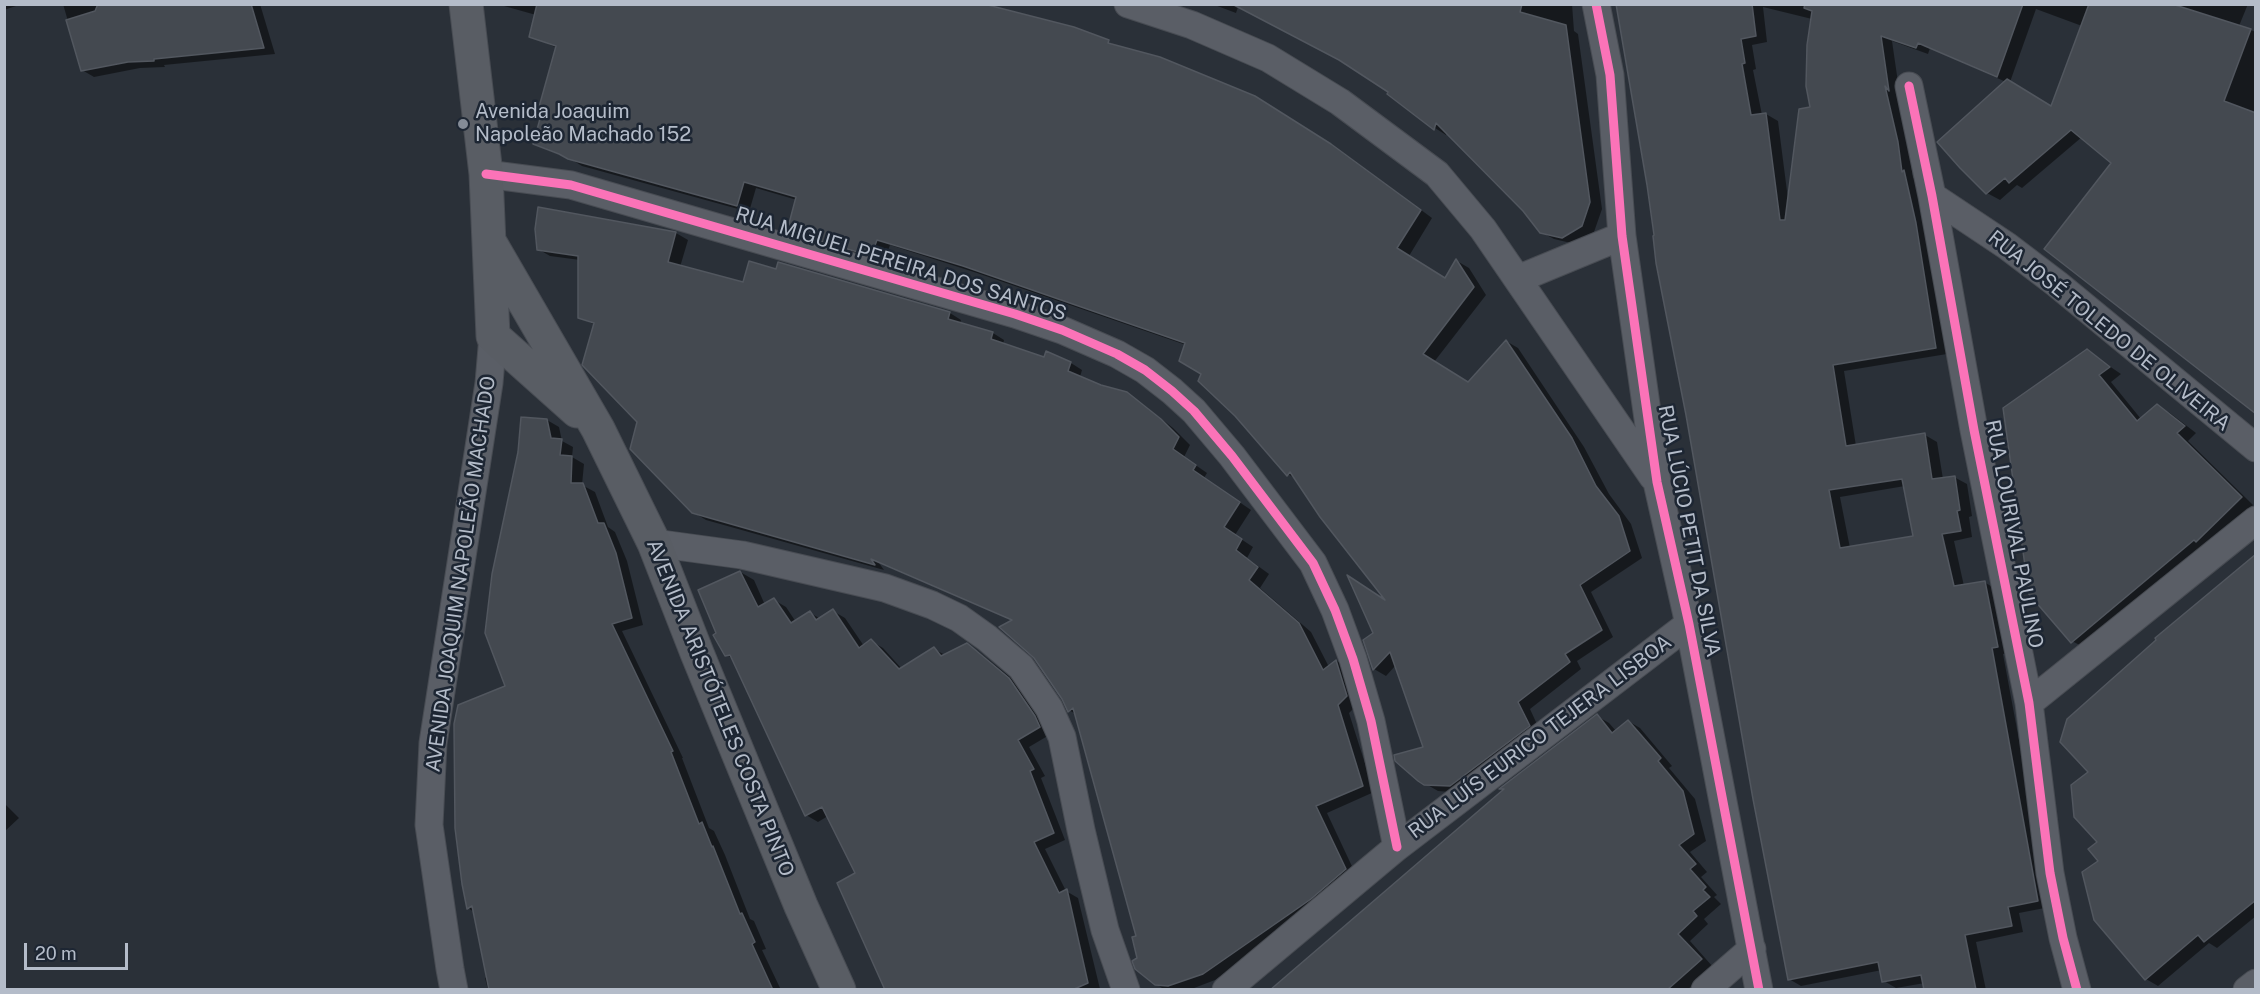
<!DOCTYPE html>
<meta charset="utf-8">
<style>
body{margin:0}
#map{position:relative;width:2260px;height:994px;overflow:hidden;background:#2a3038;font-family:"Public Sans",sans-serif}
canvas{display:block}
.frame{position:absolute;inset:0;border:6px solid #b4bcc9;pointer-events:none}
.scale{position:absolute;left:24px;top:943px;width:104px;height:27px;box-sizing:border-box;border:3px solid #b4bcc9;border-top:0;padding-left:8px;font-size:18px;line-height:21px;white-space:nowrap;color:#b4bcc9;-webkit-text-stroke:4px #1d2633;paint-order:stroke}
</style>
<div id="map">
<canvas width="2260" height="994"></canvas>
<div class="frame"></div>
<div class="scale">20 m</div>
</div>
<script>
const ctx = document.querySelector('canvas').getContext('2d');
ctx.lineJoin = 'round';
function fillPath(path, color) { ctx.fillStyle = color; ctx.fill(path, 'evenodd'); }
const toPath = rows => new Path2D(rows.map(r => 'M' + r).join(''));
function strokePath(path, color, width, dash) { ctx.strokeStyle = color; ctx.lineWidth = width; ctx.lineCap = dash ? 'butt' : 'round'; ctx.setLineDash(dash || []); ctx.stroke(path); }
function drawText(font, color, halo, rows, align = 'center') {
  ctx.font = font + ' "Public Sans",sans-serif'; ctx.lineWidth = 5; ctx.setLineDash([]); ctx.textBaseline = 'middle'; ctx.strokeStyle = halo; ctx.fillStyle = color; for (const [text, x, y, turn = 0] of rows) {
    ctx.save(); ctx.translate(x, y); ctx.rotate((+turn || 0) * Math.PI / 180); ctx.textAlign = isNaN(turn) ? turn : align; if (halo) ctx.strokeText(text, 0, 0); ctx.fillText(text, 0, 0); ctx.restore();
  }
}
fillPath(toPath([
 [4,4,22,4,4,10],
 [63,4,260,4,275,54,164,65,165,67,140,68,94,77,82,70],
 [497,4,980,4,1108,42,1118,47,1268,105,1344,153,1432,218,1409,256,1446,279,1457,261,1469,268,1486,295,1434,362,1469,383,1506,341,1518,348,1584,447,1609,494,1631,524,1642,558,1591,592,1613,637,1577,661,1581,669,1530,709,1541,733,1463,793,1438,791,1419,780,1425,748,1396,665,1386,676,1374,669,1375,633,1388,603,1296,479,1288,474,1203,374,1186,345,977,273,890,245,884,262,801,238,789,231,797,200,756,188,749,212,582,166,569,158,547,150,535,143,545,109,557,48,530,36,536,15],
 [1212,4,1572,4,1574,31,1578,34,1602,209,1594,232,1575,244,1554,239,1541,232,1524,210,1447,132,1446,135,1435,128,1389,94,1390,91,1345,63,1238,7,1236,13],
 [1617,4,2248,4,2239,26,2256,32,2256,413,2113,163,2082,137,2022,188,2017,185,2000,200,1987,193,2006,82,1930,48,1928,54,1892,41,1900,96,1896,93,1909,150,1913,178,1916,179,1947,354,1844,371,1856,446,1925,435,1937,442,1943,479,1954,477,1967,484,1972,516,1969,517,1972,537,1954,541,1964,586,1984,582,1996,589,2009,653,2003,654,2050,907,2019,913,2023,932,1976,942,1986,990,1926,990,1925,983,1896,988,1884,981,1882,970,1801,986,1789,979],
 [1763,7,1812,19,1812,109,1788,199,1778,121,1766,114,1762,115,1753,70,1756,69,1752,45,1767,42],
 [2036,9,2082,26,2052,108,2010,82],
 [1905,486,1914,537,1850,548,1840,497],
 [539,209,676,233,688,240,680,267,744,284,950,313,961,320,960,324,993,333,1004,340,1003,345,1046,359,1071,363,1082,370,1080,377,1101,386,1126,393,1139,401,1173,428,1190,445,1184,457,1207,473,1204,478,1251,510,1235,535,1253,547,1247,558,1269,574,1260,588,1311,632,1329,667,1337,661,1348,668,1359,703,1349,713,1374,792,1327,813,1357,877,1323,905,1215,980,1189,990,1165,990,1156,984,1139,959,1138,937,1077,715,1069,710,1014,621,879,563,884,570,706,520,693,512,639,422,595,325,579,317,580,260,550,256,538,249],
 [2087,351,2121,374,2111,382,2141,419,2158,406,2170,413,2196,433,2188,441,2253,505,2210,548,2085,648,2072,641,2027,574],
 [547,420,559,427,562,441,573,447,572,457,584,464,582,485,595,492,608,527,615,532,627,561,643,625,622,631,683,758,682,758,709,828,714,831,725,855,750,919,754,921,766,949,762,950,781,990,488,990,485,978,488,976,474,912,468,908,507,687],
 [2256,554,2256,916,2217,948,2209,943,2158,986,2146,979,2100,861,2090,772,2159,640,2156,637],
 [742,573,754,580,765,605,774,600,786,607,796,622,810,613,821,619,833,611,845,618,864,646,871,641,883,648,902,669,934,649,945,655,967,645,979,652,1021,686,1051,734,1029,747,1045,776,1041,778,1065,840,1045,849,1066,891,1078,898,1100,989,887,990,857,873,828,816,818,822,806,815,733,659,727,655,700,591],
 [1597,716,1609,723,1616,731,1628,721,1640,728,1672,766,1669,768,1695,799,1706,841,1690,852,1707,872,1701,877,1717,895,1714,897,1721,904,1704,919,1708,924,1690,941,1713,967,1687,990,1273,990,1505,790,1502,789],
 [4,803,19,818,4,832]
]), '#0007');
const building = toPath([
 [98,4,251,4,264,48,154,59,154,61,128,62,81,71,66,20,95,11,98,4],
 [537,4,984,4,1074,27,1109,40,1108,43,1160,57,1255,96,1331,144,1421,210,1397,248,1445,278,1456,259,1474,287,1423,354,1468,382,1506,340,1572,438,1596,486,1619,516,1630,551,1580,585,1602,630,1565,654,1570,662,1518,702,1530,726,1450,786,1424,785,1418,781,1395,761,1394,755,1423,747,1390,652,1373,670,1363,640,1373,633,1347,575,1385,600,1320,517,1290,472,1287,476,1235,416,1198,381,1201,374,1179,361,1185,343,963,266,877,240,871,256,787,231,796,197,744,182,737,206,568,159,559,154,533,144,543,108,539,107,556,46,529,37,537,4],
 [1232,4,1522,4,1520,12,1566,25,1590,202,1582,226,1562,238,1540,233,1523,211,1436,123,1434,130,1387,94,1388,92,1339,60,1232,4],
 [1616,4,1752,4,1756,36,1741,39,1745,63,1742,64,1751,115,1766,113,1780,220,1785,220,1799,109,1810,107,1806,86,1807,45,1812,11,1804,8,1805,4,2023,4,1997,77,1918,43,1916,48,1881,36,1889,91,1885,86,1898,142,1902,172,1904,170,1916,223,1936,348,1833,365,1846,446,1925,433,1932,479,1955,476,1960,510,1957,511,1961,531,1942,534,1954,586,1985,581,1998,647,1992,648,2038,901,2008,907,2012,926,1965,935,1976,990,1924,990,1921,975,1882,982,1878,962,1788,980,1753,799,1686,415,1656,263,1653,236,1654,235,1647,185,1616,4],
 [1902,479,1913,536,1840,548,1829,490,1902,479],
 [2089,4,2172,4,2251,29,2224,101,2256,113,2256,414,2044,249,2111,163,2071,130,2009,183,2005,178,1986,194,1960,168,1937,142,2007,79,2051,106,2089,4],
 [538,207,676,232,668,262,743,282,749,261,776,269,778,262,950,312,948,319,993,332,991,339,1044,357,1046,351,1071,362,1068,371,1101,385,1127,392,1161,419,1179,437,1173,449,1196,465,1193,470,1240,502,1224,527,1242,539,1236,550,1258,567,1249,580,1299,623,1323,670,1336,660,1347,696,1338,705,1363,786,1316,806,1346,869,1311,899,1203,974,1168,986,1155,985,1135,969,1132,961,1137,958,1132,937,1136,936,1073,708,1068,712,1062,699,1034,658,999,627,1012,620,871,559,875,565,692,513,630,449,637,422,582,365,594,323,578,318,578,256,537,250,535,229,538,207],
 [2087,349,2110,367,2099,375,2137,421,2157,404,2185,426,2177,433,2242,497,2196,542,2194,540,2071,643,2022,586,2019,574,2026,573,2003,408,2087,349],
 [521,417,547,419,551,438,562,439,560,455,572,456,571,483,583,483,598,523,604,523,616,553,632,618,612,624,673,751,671,752,699,824,702,822,712,847,713,846,740,914,742,913,755,942,752,944,773,990,489,990,472,906,467,909,462,884,455,828,454,724,458,705,505,686,485,633,492,574,518,452,521,417],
 [2256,554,2256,900,2204,942,2198,935,2145,980,2094,920,2082,872,2098,861,2088,849,2097,842,2074,817,2071,785,2088,772,2060,742,2067,719,2156,640,2155,638,2256,554],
 [740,571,758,607,774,598,791,623,810,611,816,620,833,609,859,648,871,639,899,669,934,647,941,656,967,643,1009,678,1035,716,1040,727,1018,740,1034,769,1030,771,1054,833,1034,842,1059,893,1067,889,1088,983,1072,990,885,990,837,883,855,873,822,807,805,816,730,655,725,656,713,635,716,633,698,590,740,571],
 [1597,714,1612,733,1628,720,1661,758,1658,761,1683,791,1694,834,1679,845,1696,864,1690,869,1706,887,1703,890,1710,897,1693,911,1697,916,1678,934,1702,959,1667,990,1270,990,1504,789,1499,789,1597,714]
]);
fillPath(building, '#444950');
strokePath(building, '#52575f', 1.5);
const street = toPath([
 [1128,4,1192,25,1268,58,1340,102,1437,174,1483,229,1653,477],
 [1596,4,1610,75,1622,236,1657,482,1689,624,1759,990],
 [1909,86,1932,196,1974,430,2029,703,2050,873,2063,938,2077,990],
 [486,174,571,185,1015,314,1062,330,1117,354,1145,370,1172,391,1194,411,1232,456,1313,563,1335,610,1353,659,1371,721,1397,847],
 [1932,196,2007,246,2057,284,2256,448],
 [1518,279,1622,236],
 [654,543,742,555,885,588,932,605,959,618,987,638,1021,667,1049,708,1062,737,1081,830,1105,930,1126,990],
 [2029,703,2256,520],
 [454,990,450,969,429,825,433,743,489,383,493,336],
 [1226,990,1397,847,1689,624],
 [1705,990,1752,949],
 [2247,990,2256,983]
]);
const secondary = toPath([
 [466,4,486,174,493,336,577,411],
 [489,241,598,429,654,543,697,653,801,906,839,990]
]);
strokePath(street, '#484c53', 29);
strokePath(secondary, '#484c53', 35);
strokePath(street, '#5a5e66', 27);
strokePath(secondary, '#595d64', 33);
strokePath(toPath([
 [1596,4,1610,75,1622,236,1657,482,1689,624,1759,990],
 [1909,86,1932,196,1974,430,2029,703,2050,873,2063,938,2077,990],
 [486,174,571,185,1015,314,1062,330,1117,354,1145,370,1172,391,1194,411,1232,456,1313,563,1335,610,1353,659,1371,721,1397,847]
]), '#fb73b8', 9);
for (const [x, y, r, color] of [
 [463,124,6,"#848b96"]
]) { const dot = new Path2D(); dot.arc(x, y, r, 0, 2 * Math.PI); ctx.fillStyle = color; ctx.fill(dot); strokePath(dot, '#1d2633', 2); }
drawText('20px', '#b4bcc9', '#1d2633', [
 ["Avenida Joaquim",475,112],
 ["Napoleão Machado 152",475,135]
], 'left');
drawText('20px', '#b4bcc9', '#1d2633', [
 ["RUA MIGUEL PEREIRA DOS SANTOS",901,264,17],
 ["RUA JOSÉ TOLEDO DE OLIVEIRA",2109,331,39],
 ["RUA LÚCIO PETIT DA SILVA",1689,531,79],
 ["RUA LOURIVAL PAULINO",2014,534,79],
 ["AVENIDA JOAQUIM NAPOLEÃO MACHADO",461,574,-82],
 ["AVENIDA ARISTÓTELES COSTA PINTO",720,708,68],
 ["RUA LUÍS EURICO TEJERA LISBOA",1540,737,-37]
]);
</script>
